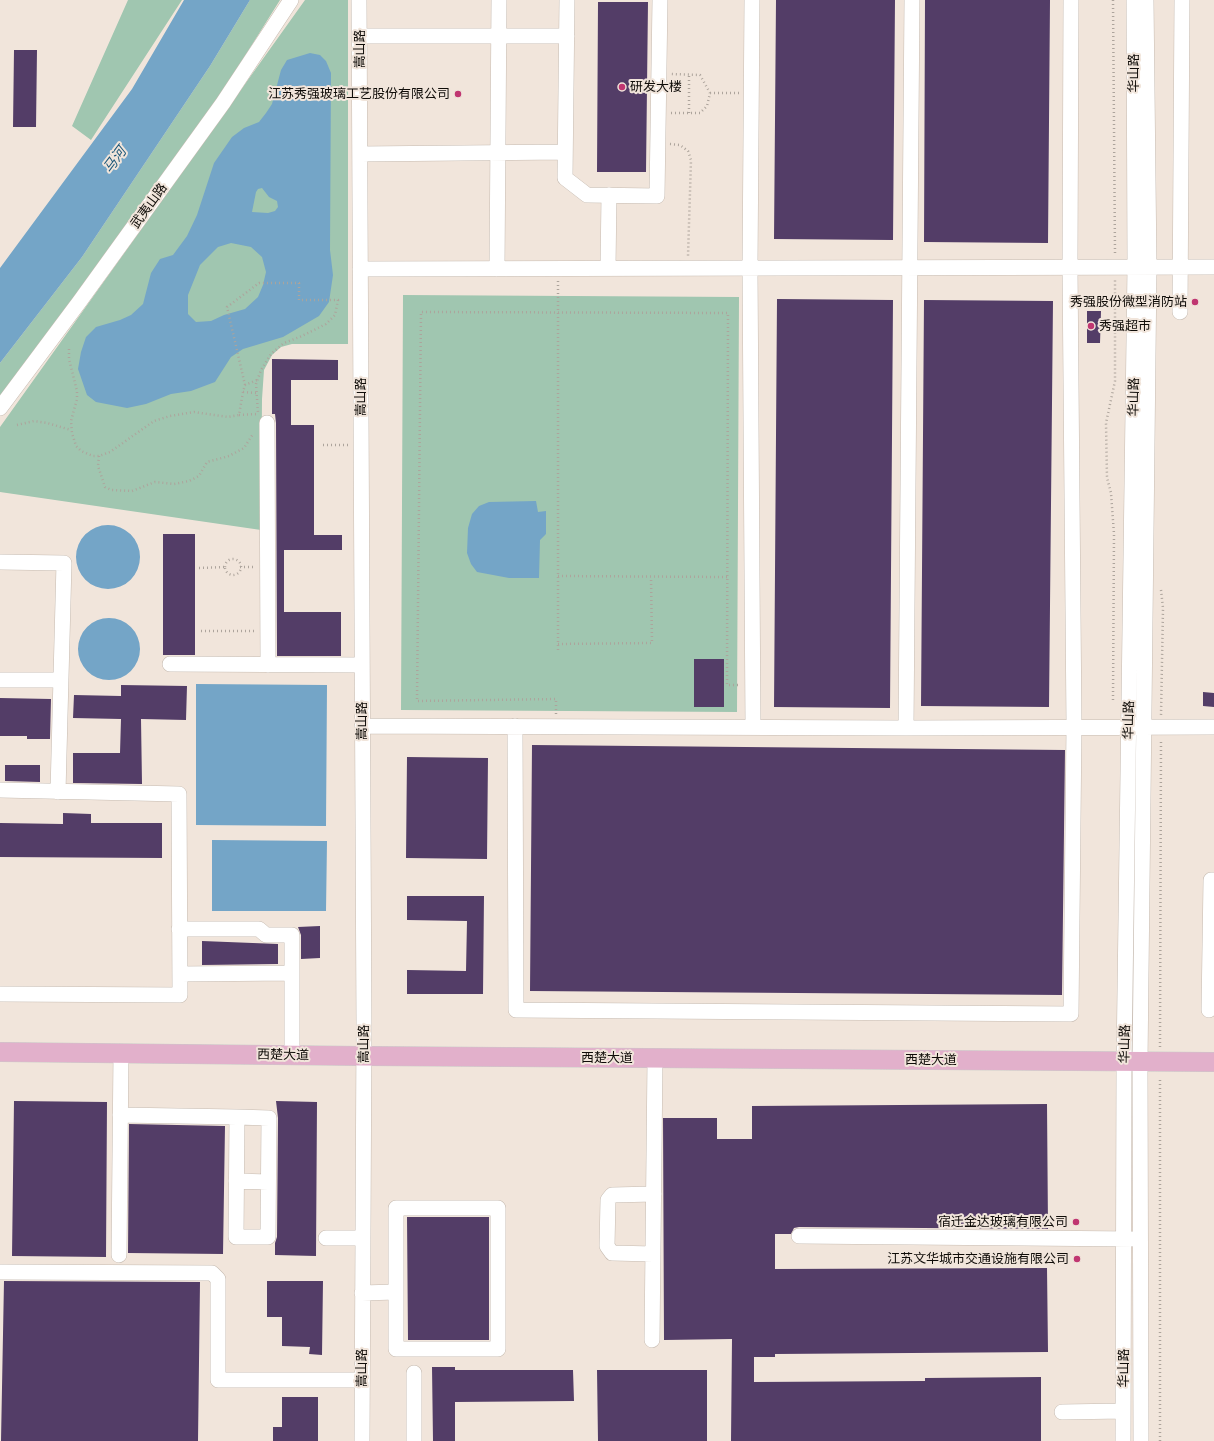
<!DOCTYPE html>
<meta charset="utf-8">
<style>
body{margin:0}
canvas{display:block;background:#f1e5db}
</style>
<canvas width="1214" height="1441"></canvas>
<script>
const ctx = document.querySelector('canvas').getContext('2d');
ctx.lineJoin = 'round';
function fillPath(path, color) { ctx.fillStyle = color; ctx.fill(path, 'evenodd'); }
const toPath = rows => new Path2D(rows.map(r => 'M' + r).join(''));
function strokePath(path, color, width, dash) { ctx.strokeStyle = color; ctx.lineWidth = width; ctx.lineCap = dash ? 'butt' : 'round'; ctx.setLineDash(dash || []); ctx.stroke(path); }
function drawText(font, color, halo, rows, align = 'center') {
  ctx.font = font + ' Quicksand,"Noto Sans SC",sans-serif'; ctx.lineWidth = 4; ctx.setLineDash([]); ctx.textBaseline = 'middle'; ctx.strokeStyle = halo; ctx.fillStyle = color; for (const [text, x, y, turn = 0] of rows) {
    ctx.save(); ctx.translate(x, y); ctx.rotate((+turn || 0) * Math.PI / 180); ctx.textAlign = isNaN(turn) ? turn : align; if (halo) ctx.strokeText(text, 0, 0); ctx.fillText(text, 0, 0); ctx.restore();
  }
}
fillPath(toPath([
 [128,0,182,0,91,140,72,126],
 [250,0,280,0,193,139,0,398,0,363,82,257,210,66],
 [305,0,348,0,348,344,292,344,281,347,272,355,264,370,262,399,261,530,0,492,0,427],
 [403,295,739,297,737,712,401,710]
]), '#a0c6b0');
fillPath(toPath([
 [184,0,250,0,210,66,82,257,0,363,0,268,132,89],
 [310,53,320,55,326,61,331,73,330,250,333,275,329,302,319,316,283,337,243,349,231,357,215,382,191,391,171,394,146,404,127,408,96,402,87,395,78,369,81,352,86,337,96,327,120,320,131,315,143,304,151,273,160,259,173,255,187,236,197,215,214,163,232,137,244,128,259,122,266,113,272,104,281,70,287,60],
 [262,188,269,197,277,201,278,207,275,211,268,213,252,212,256,192,258,189],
 [231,243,251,247,262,257,266,272,263,285,258,297,245,309,224,315,211,321,196,322,188,314,188,295,200,265,218,247],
 [536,501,538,512,546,511,546,534,540,540,539,578,509,578,477,572,471,564,467,553,468,528,472,514,479,506,489,502],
 '76 557a32 32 0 1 1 64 0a32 32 0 1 1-64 0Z',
 '78 649a31 31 0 1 1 62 0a31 31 0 1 1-62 0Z',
 [196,684,327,685,326,826,196,825],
 [212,840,327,841,326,911,212,911]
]), '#74a5c7');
fillPath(toPath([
 [776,0,895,0,893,240,774,239],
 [925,0,1050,0,1048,243,924,242],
 [598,2,648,2,646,172,597,172],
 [14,50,37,50,36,127,13,127],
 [777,299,893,300,890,708,774,707],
 [924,300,1053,301,1049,707,921,706],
 [1087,311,1101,311,1100,343,1087,343],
 [272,359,338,360,338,380,291,380,291,425,314,425,314,535,342,535,342,550,284,550,284,612,341,612,341,656,277,656,276,423,275,414,272,414],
 [163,534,195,534,195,655,163,655],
 [694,659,724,659,724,707,694,707],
 [121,685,187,686,186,720,141,719,142,784,73,783,73,753,120,753,121,719,73,718,74,695,121,696],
 [1203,692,1214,693,1214,707,1203,706],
 [0,698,51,699,50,739,27,739,27,736,0,736],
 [532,745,1065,750,1062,995,530,991],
 [407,757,488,758,487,859,406,858],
 [5,765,40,765,40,782,5,781],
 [63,813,91,814,91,823,162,823,162,858,0,857,0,823,63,824],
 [407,896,484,896,483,994,407,994,407,970,466,971,467,921,407,920],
 [320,926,320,958,301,959,301,935,298,927],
 [202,941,278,944,278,964,202,965],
 [14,1101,107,1102,106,1257,12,1256],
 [276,1101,317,1102,316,1256,275,1255,275,1243,277,1237,278,1118],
 [1047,1104,1048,1229,799,1227,794,1228,791,1234,775,1234,775,1269,1047,1268,1048,1352,775,1354,775,1357,754,1357,754,1382,925,1381,925,1378,1041,1377,1041,1441,731,1441,732,1339,664,1340,663,1118,717,1118,717,1139,752,1139,752,1106],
 [129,1124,225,1126,223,1254,128,1253],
 [407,1217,489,1217,489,1340,408,1340],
 [4,1281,200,1282,198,1441,1,1441],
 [267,1281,323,1281,322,1355,309,1354,310,1347,282,1346,282,1317,267,1317],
 [432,1367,455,1367,455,1370,573,1370,574,1401,455,1402,455,1441,433,1441],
 [597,1370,707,1370,707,1441,598,1441],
 [282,1397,318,1397,318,1441,273,1441,273,1427,282,1427]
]), '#533d67');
const minor = toPath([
 [359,0,364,1026,362,1441],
 [567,0,565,178,587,195,657,196,660,0],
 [752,0,750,268,753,727],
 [359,36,567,36],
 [360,154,565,152],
 [608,268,609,195],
 [360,269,1214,267],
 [497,269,499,0],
 [1180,312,1182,0],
 [0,408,80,301,223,103,291,0],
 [267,423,268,665],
 [0,562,64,563,58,792],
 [170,664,362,665],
 [0,680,61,680],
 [362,726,906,728,1214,727],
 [515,726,516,1010,1071,1014,1074,726,1070,267,1071,0],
 [906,728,912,0],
 [0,790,179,794,180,995,0,994],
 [179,929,259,929,266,935,292,935,292,973],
 [180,974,292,973,292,1056],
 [1209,1010,1211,880,1214,880],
 [120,1115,237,1117,269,1118,268,1237,236,1237,237,1117],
 [236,1181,268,1182],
 [799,1236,1134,1239],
 [326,1238,363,1238],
 [653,1254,612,1253,607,1246,608,1200,612,1195,654,1194],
 [119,1255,121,1053],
 [0,1272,212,1273,218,1279,218,1380,362,1380],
 [362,1293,396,1292,396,1208,498,1208,498,1349,396,1349,396,1292],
 [652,1340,655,1059],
 [1062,1412,1123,1411],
 [414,1441,414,1373],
 [1123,1441,1124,1062,1135,267,1134,0],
 [1141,1441,1140,1062,1149,267,1146,0]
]);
const major = toPath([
 [0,1052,364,1056,1214,1062]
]);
strokePath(minor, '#c6bbb1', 16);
strokePath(major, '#cacac9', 20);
strokePath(toPath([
 [1113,0,1115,253],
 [710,93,739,93],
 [671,113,700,113,707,106,710,93,700,75,671,74],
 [689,113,689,74],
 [670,144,680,145,688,151,691,160,688,256],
 [558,281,558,652],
 [69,349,69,359,77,391,77,399,71,421,72,433,76,446,81,451,93,456,99,456,110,452,154,421,170,416,194,412,228,417,239,415,243,392],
 [245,385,227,307,259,283,299,283,299,300,338,300,335,315,326,324,302,336,284,343,271,354,261,370,256,384,258,413],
 [256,393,243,392,245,385,257,380],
 [239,415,258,414],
 [17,425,34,421,47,423,71,430],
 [323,445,349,445],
 [99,456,98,466,105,487,111,490,132,491,155,482,174,484,189,481,199,476,207,462,229,456,244,448,253,434],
 '225 567a8 8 0 1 1 16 0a8 8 0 1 1-16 0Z',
 [240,567,255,567],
 [199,568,225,567],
 [558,576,727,577],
 [1161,590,1163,608,1161,715],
 [201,631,255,631],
 [558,644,652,643,651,577],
 [1113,700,1114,534,1111,493,1107,478,1106,423,1115,381,1115,280],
 [556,714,556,699,417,701,421,312,728,313,727,685,740,685],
 [1160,1047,1161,740],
 [1160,1441,1160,1078]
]), '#ada49c', 2.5, [1, 3]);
strokePath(minor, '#fff', 15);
strokePath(major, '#e2b0cb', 19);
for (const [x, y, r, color] of [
 [622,87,4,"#c03671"],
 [458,94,4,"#c03671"],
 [1195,302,4,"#c03671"],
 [1091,326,4,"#c03671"],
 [1076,1222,4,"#c03671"],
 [1077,1259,4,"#c03671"]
]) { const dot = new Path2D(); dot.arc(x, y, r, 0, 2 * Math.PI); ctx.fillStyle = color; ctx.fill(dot); strokePath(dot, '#f1e5db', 1.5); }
drawText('13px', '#0f0c08', '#f1e5db', [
 ["嵩山路",360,49,-90],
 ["华山路",1134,73,-90],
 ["武夷山路",149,206,-54],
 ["嵩山路",361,397,-90],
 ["华山路",1134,397,-89],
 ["华山路",1129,720,-89],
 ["嵩山路",362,721,-90],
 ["嵩山路",364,1044,-90],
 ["华山路",1125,1044,-89],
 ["西楚大道",283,1055,1],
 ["西楚大道",607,1058],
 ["西楚大道",931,1060],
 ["嵩山路",362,1368,-90],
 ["华山路",1124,1368,-90]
]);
drawText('13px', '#0f0c08', '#f1e5db', [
 ["研发大楼",630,87,"left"],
 ["江苏秀强玻璃工艺股份有限公司",450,94],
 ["秀强股份微型消防站",1187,302],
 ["秀强超市",1099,326,"left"],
 ["宿迁金达玻璃有限公司",1068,1222],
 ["江苏文华城市交通设施有限公司",1069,1259]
], 'right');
drawText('italic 14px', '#1c5779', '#f1e5db', [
 ["马河",115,160,-53]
]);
</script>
